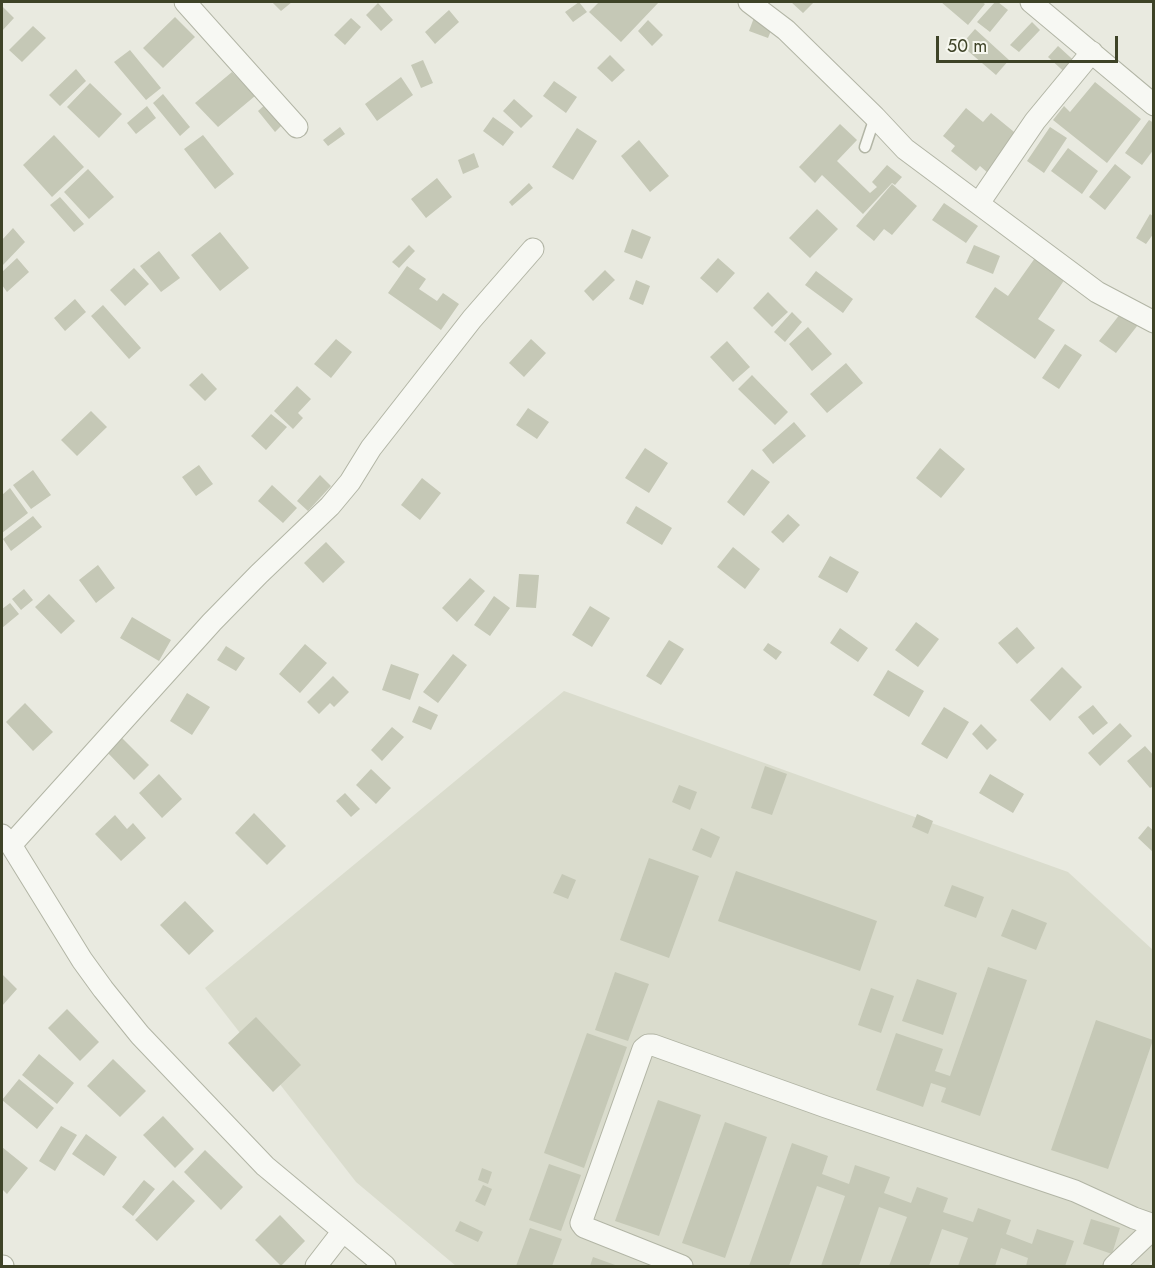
<!DOCTYPE html>
<style>
body{margin:0}
#map{position:relative;width:1155px;height:1268px;overflow:hidden;background:#e9eae0;font-family:Jost,sans-serif}
canvas{display:block}
.frame{position:absolute;inset:0;border:3px solid #3e4327;pointer-events:none}
.scale{position:absolute;left:936px;top:36px;width:182px;height:27px;box-sizing:border-box;border:3px solid #3e4327;border-top:0;padding-left:8px;font-size:18px;line-height:21px;white-space:nowrap;color:#3e4327;-webkit-text-stroke:4px #f6f7ef;paint-order:stroke}
</style>
<div id="map">
<canvas width="1155" height="1268"></canvas>
<div class="frame"></div>
<div class="scale">50 m</div>
</div>
<script>
const ctx = document.querySelector('canvas').getContext('2d');
ctx.lineJoin = 'round';
function fillPath(path, color) { ctx.fillStyle = color; ctx.fill(path, 'evenodd'); }
const toPath = rows => new Path2D(rows.map(r => 'M' + r).join(''));
function strokePath(path, color, width, dash) { ctx.strokeStyle = color; ctx.lineWidth = width; ctx.lineCap = dash ? 'butt' : 'round'; ctx.setLineDash(dash || []); ctx.stroke(path); }
fillPath(toPath([
 [564,691,1068,872,1153,950,1153,1258,1149,1266,456,1266,356,1182,205,988]
]), '#dadccd');
fillPath(toPath([
 [272,2,292,2,281,11],
 [579,2,587,12,573,22,565,12],
 [599,2,659,2,621,42,589,12],
 [791,2,814,2,803,13],
 [941,2,982,2,985,4,968,25],
 [995,2,998,2,1008,10,990,32,977,22],
 [378,3,393,20,381,31,366,15],
 [2,6,14,18,2,31],
 [449,10,459,22,435,44,425,32],
 [755,15,774,23,768,38,749,31],
 [175,17,195,37,163,68,143,48],
 [351,18,361,27,345,45,334,35],
 [648,20,663,35,652,46,638,31],
 [1032,22,1040,30,1019,52,1010,45],
 [33,26,46,38,22,62,9,50],
 [975,29,1009,60,996,75,961,45],
 [1058,46,1081,67,1071,78,1048,57],
 [130,50,161,88,146,100,114,62],
 [610,55,625,70,612,82,597,68],
 [423,60,433,83,421,88,411,65],
 [76,69,86,81,60,106,49,95],
 [232,72,255,96,218,127,195,103],
 [401,77,413,95,377,121,365,104],
 [554,81,577,97,566,113,543,96],
 [1095,82,1141,119,1107,163,1053,120,1064,106,1070,112],
 [90,83,122,114,99,138,67,107],
 [163,94,190,127,180,136,153,103],
 [514,99,533,116,521,128,503,111],
 [267,103,284,123,275,132,258,111],
 [147,106,156,118,136,134,127,123],
 [966,108,983,122,991,113,1019,136,988,173,980,166,976,171,951,151,955,146,943,136],
 [493,117,514,132,503,146,483,131],
 [1149,120,1154,123,1154,149,1142,165,1125,153],
 [840,124,857,140,837,161,870,193,877,187,872,182,887,165,902,177,895,185,892,183,863,214,822,175,815,183,799,167],
 [340,127,345,134,328,146,323,140],
 [1050,127,1067,138,1044,173,1027,161],
 [577,128,597,141,573,180,552,167],
 [54,135,84,167,52,197,23,165],
 [203,135,234,174,215,189,184,149],
 [639,140,669,176,650,192,621,156],
 [1068,148,1098,171,1082,194,1051,171],
 [474,153,479,167,463,174,458,160],
 [1115,164,1131,177,1105,210,1089,197],
 [88,169,114,197,89,219,64,192],
 [437,178,452,197,426,218,411,199],
 [529,183,533,188,512,206,509,202],
 [892,184,917,206,892,235,884,229,874,241,856,226],
 [60,197,84,224,74,232,50,205],
 [944,203,978,226,966,243,932,220],
 [817,209,838,229,810,258,789,238],
 [1150,214,1154,217,1154,233,1146,244,1136,238],
 [13,228,25,242,2,266,2,240],
 [632,229,651,237,642,259,624,252],
 [220,232,249,268,220,291,191,255],
 [409,245,415,251,399,268,392,262],
 [974,245,1000,256,993,274,966,263],
 [159,251,180,278,161,292,140,266],
 [17,258,29,272,7,292,2,285,2,272],
 [718,258,735,273,717,293,700,278],
 [1035,258,1065,279,1038,319,1055,330,1035,359,975,317,995,287,1008,296],
 [407,266,426,279,419,289,437,301,443,293,459,304,441,330,388,293],
 [134,268,149,284,125,306,110,290],
 [605,270,615,280,593,301,584,291],
 [816,271,853,299,843,313,805,285],
 [636,280,650,286,643,305,629,299],
 [768,292,788,312,772,327,753,308],
 [75,299,86,312,65,331,54,318],
 [103,305,141,348,129,359,91,316],
 [1124,309,1141,321,1116,353,1099,341],
 [792,312,802,322,785,342,774,332],
 [808,327,832,354,812,371,789,344],
 [336,339,352,352,331,378,314,364],
 [531,339,546,353,524,377,509,363],
 [727,341,750,367,733,382,710,357],
 [1065,344,1082,355,1059,389,1042,378],
 [846,363,863,383,827,413,810,394],
 [202,373,217,389,205,401,189,385],
 [752,375,788,412,775,425,738,389],
 [297,386,311,399,298,413,303,418,293,429,274,411],
 [528,408,549,422,537,439,516,425],
 [91,411,107,427,77,456,61,440],
 [271,414,287,427,266,450,251,436],
 [794,422,806,436,773,464,762,450],
 [645,448,668,463,649,493,625,478],
 [940,448,965,469,941,498,916,478],
 [199,465,213,484,196,496,182,477],
 [752,469,770,482,744,516,727,502],
 [33,470,51,495,31,509,13,485],
 [320,475,331,486,308,511,297,501],
 [422,478,441,493,420,520,401,505],
 [272,485,297,508,283,523,258,501],
 [10,488,28,513,2,533,2,495],
 [636,506,672,528,662,545,626,523],
 [788,514,800,525,783,543,771,532],
 [33,516,42,527,11,551,3,539],
 [326,542,345,562,323,583,304,563],
 [733,547,760,569,745,589,717,567],
 [830,556,859,572,847,593,818,577],
 [98,565,115,588,96,603,79,580],
 [519,574,539,575,536,608,516,607],
 [470,578,485,591,457,622,442,608],
 [24,589,33,600,21,610,12,599],
 [49,594,75,621,61,634,35,607],
 [494,596,510,608,490,636,474,625],
 [10,603,19,614,2,628,2,609],
 [590,606,610,618,592,647,572,635],
 [132,617,171,640,159,661,120,638],
 [916,622,939,639,918,667,895,650],
 [1017,627,1035,648,1017,664,998,643],
 [840,628,868,648,858,662,830,643],
 [669,640,684,649,661,685,646,676],
 [768,643,782,652,776,660,763,650],
 [305,644,327,663,300,693,279,674],
 [226,646,245,658,236,671,217,660],
 [453,654,467,665,438,703,423,692],
 [391,664,419,674,410,700,382,690],
 [1062,667,1082,687,1050,721,1030,700],
 [888,670,924,691,909,717,873,695],
 [333,676,349,692,334,707,330,703,319,714,307,702],
 [187,693,210,707,192,735,170,721],
 [25,703,53,732,33,751,6,722],
 [1093,705,1108,723,1093,735,1078,717],
 [419,706,438,715,431,730,412,722],
 [944,707,969,722,947,759,921,744],
 [1120,723,1132,736,1100,766,1088,753],
 [981,724,997,740,987,750,972,734],
 [392,727,404,737,382,761,371,750],
 [120,736,149,765,134,780,106,751],
 [1145,746,1154,756,1154,786,1150,788,1127,761],
 [765,766,787,774,772,815,751,808],
 [371,769,391,788,376,804,356,785],
 [159,774,182,799,162,818,139,793],
 [990,774,1024,794,1013,813,979,793],
 [679,785,697,792,690,810,672,802],
 [345,793,360,809,351,817,336,801],
 [254,813,286,846,267,865,235,833],
 [917,814,933,821,928,834,912,827],
 [115,815,127,829,133,823,146,838,121,861,95,834],
 [1148,826,1154,831,1154,853,1138,838],
 [701,828,720,837,711,858,692,850],
 [649,858,699,876,669,958,620,940],
 [736,871,877,921,860,971,718,921],
 [562,874,576,880,568,899,553,893],
 [952,885,984,897,976,918,944,906],
 [185,901,214,931,189,955,160,925],
 [1012,909,1047,923,1036,950,1001,936],
 [988,967,1027,980,980,1116,941,1102,946,1088,931,1083,923,1107,876,1090,896,1033,943,1049,935,1071,950,1076],
 [615,972,649,984,628,1041,595,1030],
 [2,974,17,989,2,1006],
 [917,979,957,993,943,1035,902,1021],
 [871,988,894,996,881,1033,858,1025],
 [67,1009,99,1042,80,1061,48,1028],
 [256,1017,301,1065,273,1092,228,1043],
 [1096,1020,1153,1040,1108,1169,1051,1150],
 [587,1033,627,1047,584,1168,544,1153],
 [39,1054,74,1083,57,1104,22,1075],
 [113,1059,146,1091,120,1117,87,1086],
 [19,1079,54,1108,37,1129,2,1100],
 [658,1100,701,1115,659,1236,615,1221],
 [163,1116,194,1149,175,1168,143,1135],
 [725,1122,767,1137,725,1258,682,1243],
 [61,1126,77,1135,55,1171,39,1161],
 [86,1134,117,1157,104,1176,72,1154],
 [792,1143,828,1156,822,1174,849,1184,855,1165,890,1177,884,1193,911,1203,917,1187,948,1198,943,1212,973,1222,978,1208,1011,1220,1006,1234,1032,1244,1037,1229,1074,1241,1065,1266,1026,1266,1028,1258,1001,1248,995,1266,958,1266,968,1238,942,1229,929,1266,889,1266,907,1217,879,1207,859,1266,821,1266,845,1196,817,1186,789,1266,749,1266],
 [2,1147,28,1168,7,1194,2,1189],
 [205,1150,243,1187,221,1210,184,1172],
 [549,1164,581,1175,561,1231,529,1220],
 [482,1168,492,1172,488,1184,478,1180],
 [144,1180,155,1189,133,1216,122,1207],
 [173,1180,195,1201,157,1241,135,1220],
 [483,1185,492,1189,485,1206,475,1201],
 [280,1215,305,1241,281,1266,255,1240],
 [1091,1219,1120,1228,1112,1254,1083,1244],
 [460,1221,483,1232,478,1242,455,1231],
 [530,1228,562,1239,552,1266,516,1266],
 [593,1257,618,1266,590,1266]
]), '#c5c8b6');
const lane = toPath([
 [865,147,875,117]
]);
const street = toPath([
 [185,2,297,127],
 [749,2,786,30,875,117,905,149,1097,292,1154,322],
 [1031,2,1154,105],
 [979,203,1035,121,1092,52],
 [2,835,11,845,82,960,103,989,140,1035,265,1166,385,1266],
 [11,845,212,622,259,574,330,506,350,482,371,448,472,319,533,249],
 [2,1266,3,1266],
 [316,1266,343,1231],
 [682,1266,584,1227,581,1223,643,1049,648,1045,653,1045,826,1107,1075,1191,1134,1218,1154,1225],
 [1114,1266,1154,1228]
]);
strokePath(lane, '#b2b5a5', 13);
strokePath(street, '#b2b5a5', 23);
strokePath(lane, '#f7f8f3', 10);
strokePath(street, '#f7f8f3', 21);
</script>
